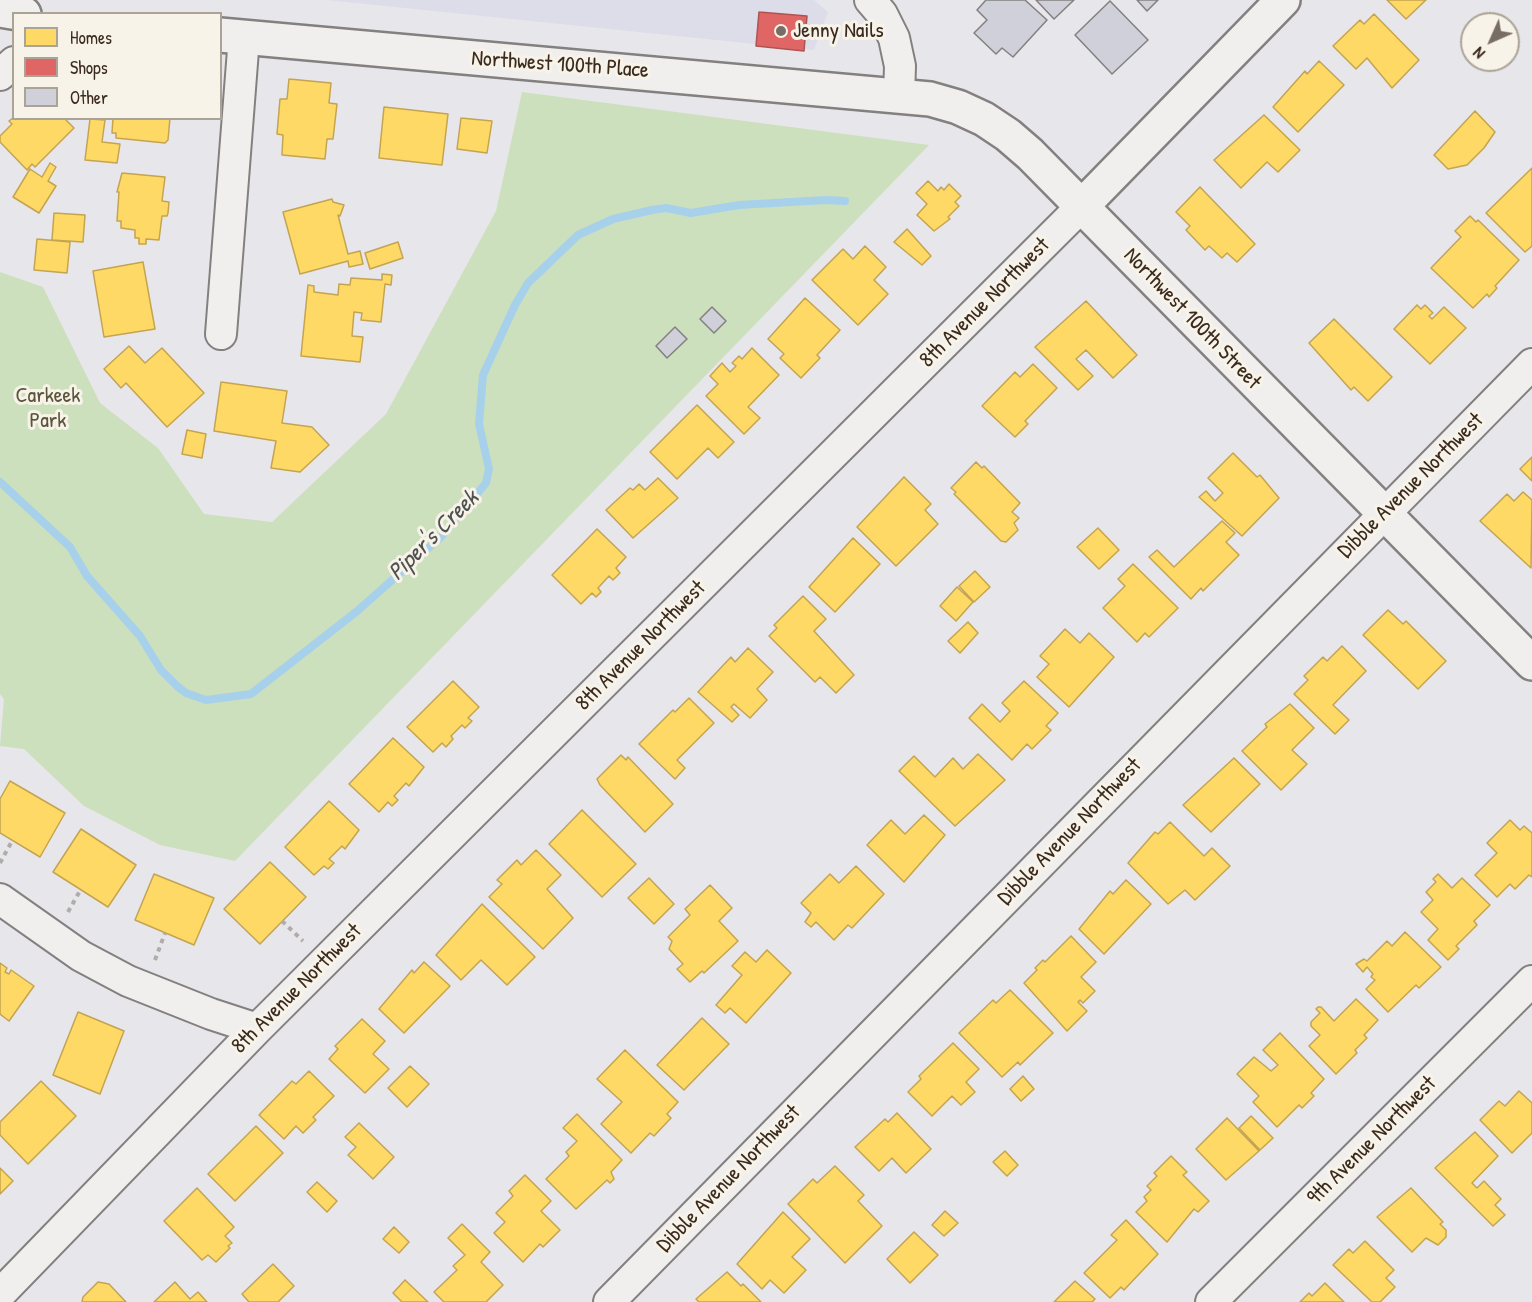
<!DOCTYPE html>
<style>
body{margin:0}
#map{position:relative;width:1532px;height:1302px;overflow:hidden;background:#e7e6eb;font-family:"Patrick Hand",sans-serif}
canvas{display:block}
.legend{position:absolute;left:12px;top:12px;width:210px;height:108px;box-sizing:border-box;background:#f7f3e8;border:2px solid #aca397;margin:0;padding:8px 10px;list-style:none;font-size:18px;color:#3b2a1e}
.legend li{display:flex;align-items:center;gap:12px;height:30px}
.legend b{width:30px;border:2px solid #aca397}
.north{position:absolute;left:1460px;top:12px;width:60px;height:60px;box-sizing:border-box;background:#f7f3e8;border:2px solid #aca397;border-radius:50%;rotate:225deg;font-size:16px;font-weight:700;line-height:24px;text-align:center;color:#3b2a1e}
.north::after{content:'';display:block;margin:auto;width:21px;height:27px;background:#776c66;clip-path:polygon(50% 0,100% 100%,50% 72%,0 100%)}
</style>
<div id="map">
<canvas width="1532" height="1302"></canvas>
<ul class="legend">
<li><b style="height:16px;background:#ffd966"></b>Homes</li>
<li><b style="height:16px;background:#e06666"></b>Shops</li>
<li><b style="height:16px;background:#d0d0db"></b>Other</li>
</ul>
<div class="north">N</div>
</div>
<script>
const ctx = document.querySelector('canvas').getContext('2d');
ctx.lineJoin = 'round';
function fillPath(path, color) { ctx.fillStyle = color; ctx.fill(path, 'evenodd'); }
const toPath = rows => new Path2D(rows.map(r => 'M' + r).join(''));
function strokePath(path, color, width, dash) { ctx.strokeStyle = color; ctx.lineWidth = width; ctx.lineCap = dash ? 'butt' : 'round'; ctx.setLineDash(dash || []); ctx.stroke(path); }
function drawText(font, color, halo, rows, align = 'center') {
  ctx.font = font + ' "Patrick Hand",sans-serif'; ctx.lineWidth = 6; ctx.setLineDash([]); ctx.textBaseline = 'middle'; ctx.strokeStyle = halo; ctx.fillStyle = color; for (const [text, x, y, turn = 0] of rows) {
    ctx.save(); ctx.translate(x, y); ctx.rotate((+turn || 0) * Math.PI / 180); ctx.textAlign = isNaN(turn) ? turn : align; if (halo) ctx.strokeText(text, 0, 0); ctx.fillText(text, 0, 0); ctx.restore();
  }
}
fillPath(toPath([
 [327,0,814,0,828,12,814,50]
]), '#dddce9');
fillPath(toPath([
 [522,92,929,145,235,861,160,845,84,806,24,749,0,746,4,699,0,694,0,272,43,287,100,403,158,448,204,514,272,522,386,414,496,211]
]), '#cde0bd');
const homes = toPath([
 [1387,0,1426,0,1406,19,1387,0],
 [1374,14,1419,60,1392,88,1367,58,1356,69,1333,46,1360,20,1364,24,1374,14],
 [1319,61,1344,85,1298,132,1273,107,1305,71,1307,74,1319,61],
 [289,79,331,83,329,103,337,104,333,139,327,139,325,159,282,155,283,135,277,134,280,99,287,99,289,79],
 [384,107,448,114,442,165,379,158,384,107],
 [1475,111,1495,132,1484,148,1467,165,1448,169,1434,155,1475,111],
 [1264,115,1300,150,1278,172,1267,162,1241,188,1214,160,1264,115],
 [14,117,64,118,74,128,35,167,32,164,27,170,0,142,0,136,12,124,9,121,14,117],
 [113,118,170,118,168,140,165,143,116,138,116,133,112,133,113,118],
 [461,118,492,121,487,153,457,149,461,118],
 [90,119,105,120,102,142,120,144,117,163,85,160,90,119],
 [50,163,56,167,48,181,56,186,39,213,13,197,30,169,42,177,50,163],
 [1532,168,1532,246,1525,252,1486,213,1532,168],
 [122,173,165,177,162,201,169,202,168,213,167,216,162,216,159,240,146,239,146,244,139,244,139,238,135,238,135,230,121,228,121,221,117,221,119,192,117,192,122,173],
 [928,181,938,191,941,187,944,190,949,184,961,196,955,202,959,206,948,217,950,219,934,231,917,215,927,204,916,193,928,181],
 [1200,187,1255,244,1237,262,1227,253,1222,258,1209,246,1205,250,1186,230,1190,226,1176,212,1200,187],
 [332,199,333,202,344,205,340,216,338,215,348,254,360,251,363,264,349,267,348,261,300,274,283,212,332,199],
 [54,213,85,215,83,242,52,240,54,213],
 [1470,216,1476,222,1478,220,1519,260,1495,286,1497,288,1489,297,1487,294,1473,308,1431,268,1461,237,1455,231,1470,216],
 [907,229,931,256,922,265,894,242,907,229],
 [37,239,70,242,67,273,34,270,37,239],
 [398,242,403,258,370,269,365,253,398,242],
 [865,246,886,267,874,280,888,294,858,325,812,280,843,249,853,259,865,246],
 [143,262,155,329,104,337,93,271,143,262],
 [382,274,392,275,391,285,385,284,381,322,361,320,362,313,354,312,352,336,363,337,360,362,301,356,308,285,314,286,314,292,338,295,339,284,350,285,351,278,382,280,382,274],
 [805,298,840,330,817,355,820,358,801,378,780,358,784,354,768,339,805,298],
 [1086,301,1137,355,1113,378,1086,350,1076,359,1093,376,1078,390,1035,347,1086,301],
 [1417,305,1421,309,1425,305,1433,313,1429,316,1432,319,1444,307,1466,328,1430,364,1394,329,1417,305],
 [1334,319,1392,377,1368,401,1354,387,1351,390,1309,343,1334,319],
 [129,346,145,363,162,348,204,393,167,427,126,383,121,388,104,369,129,346],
 [752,348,779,375,748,407,760,418,744,434,706,396,718,384,710,376,722,363,730,372,736,366,732,363,739,356,742,359,752,348],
 [1033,364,1057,388,1025,421,1028,424,1015,437,982,406,1015,372,1020,377,1033,364],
 [221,382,287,391,282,423,312,427,329,445,300,472,271,468,276,441,214,431,221,382],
 [697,405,734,442,718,458,708,448,677,479,650,452,697,405],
 [187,430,206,434,202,458,182,454,187,430],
 [1233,453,1257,477,1260,475,1279,498,1242,536,1199,497,1206,491,1215,501,1223,493,1208,478,1233,453],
 [1532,457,1532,481,1520,469,1532,457],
 [976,462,982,468,984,466,1020,503,1012,512,1019,518,1014,523,1018,530,1006,542,1001,541,954,494,956,492,951,488,976,462],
 [904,477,931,504,925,510,938,524,896,566,857,527,904,477],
 [658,478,678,498,633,538,606,510,630,488,633,490,639,484,645,490,658,478],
 [1523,492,1532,500,1531,568,1480,521,1507,494,1514,501,1523,492],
 [1222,521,1235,533,1226,542,1239,555,1203,591,1201,588,1191,599,1149,557,1157,550,1174,567,1222,521],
 [1098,528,1119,550,1099,569,1077,547,1098,528],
 [597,529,626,557,616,568,620,573,613,580,609,576,598,588,601,592,596,597,592,593,581,604,552,575,597,529],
 [853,538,880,564,835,612,809,587,853,538],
 [1133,564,1178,608,1149,637,1145,633,1137,642,1103,608,1125,586,1118,579,1133,564],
 [975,571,990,587,974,602,959,586,975,571],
 [957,587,973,602,956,621,940,606,957,587],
 [803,596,826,619,814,631,854,675,836,693,820,677,815,682,769,636,777,628,774,625,803,596],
 [1388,610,1403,624,1406,621,1446,661,1418,689,1363,635,1388,610],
 [968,622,978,633,960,653,948,641,968,622],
 [1065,629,1080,643,1089,633,1114,657,1069,707,1037,677,1049,664,1040,656,1065,629],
 [1342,646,1366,671,1333,705,1349,720,1335,734,1294,694,1308,680,1304,676,1323,657,1327,661,1342,646],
 [748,648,773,672,757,689,767,700,750,718,734,704,731,707,739,715,732,722,698,692,731,657,735,662,748,648],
 [453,681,479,707,468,718,472,721,465,728,462,725,451,736,453,739,446,747,442,743,433,752,407,727,453,681],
 [1024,681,1058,713,1046,726,1051,730,1032,749,1027,744,1012,760,969,718,982,704,1000,722,1010,711,1002,703,1024,681],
 [689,698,714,723,677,760,685,768,675,779,639,744,673,710,675,712,689,698],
 [1290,704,1314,728,1292,750,1307,764,1281,790,1242,751,1267,727,1265,724,1290,704],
 [393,738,424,767,409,786,406,783,394,796,398,800,392,806,388,802,379,812,349,784,393,738],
 [978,754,1005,780,955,826,899,771,914,756,935,777,953,758,963,769,978,754],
 [621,755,626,760,628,757,673,804,645,832,600,785,597,779,621,755],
 [1234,758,1260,784,1211,832,1183,805,1234,758],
 [10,781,65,813,40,857,0,833,0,799,10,781],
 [329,801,359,830,345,849,342,846,329,859,334,863,328,869,324,866,314,875,285,847,329,801],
 [582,810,636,864,602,897,549,844,582,810],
 [924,815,945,835,904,882,867,845,891,820,905,834,924,815],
 [1510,820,1520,830,1524,826,1532,833,1532,877,1529,875,1515,889,1510,884,1497,897,1475,875,1497,853,1487,843,1510,820],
 [1170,822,1204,856,1212,848,1230,866,1195,900,1185,890,1168,904,1128,863,1155,832,1158,834,1170,822],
 [81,829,136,865,108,907,53,872,81,829],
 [536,850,561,875,547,889,573,918,543,949,489,897,502,884,497,880,517,860,521,865,536,850],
 [270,862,306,897,260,944,224,909,270,862],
 [856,866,884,894,852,928,848,925,834,940,816,922,811,927,805,922,811,913,801,903,830,874,839,883,856,866],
 [154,874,214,898,194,945,135,920,154,874],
 [1438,874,1452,888,1462,878,1490,905,1474,921,1477,925,1456,946,1459,949,1448,960,1428,940,1438,929,1421,912,1433,900,1426,892,1436,882,1433,879,1438,874],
 [649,878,674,904,654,924,628,898,649,878],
 [1126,880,1151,904,1104,954,1079,929,1110,891,1113,894,1126,880],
 [710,885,732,908,719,921,738,941,704,973,702,971,690,982,677,969,683,964,669,949,672,941,668,937,690,915,685,909,710,885],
 [482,904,535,957,507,985,481,960,461,980,436,955,482,904],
 [1405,932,1441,967,1419,988,1416,985,1388,1012,1366,989,1375,980,1371,977,1373,974,1367,967,1363,972,1356,964,1364,959,1367,961,1387,941,1392,946,1405,932],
 [1071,936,1096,962,1081,977,1095,991,1083,1003,1080,1000,1078,1002,1087,1011,1067,1031,1024,983,1037,970,1035,968,1043,960,1045,962,1071,936],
 [767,950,791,973,746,1023,730,1008,725,1013,716,1005,742,975,732,966,745,952,756,962,767,950],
 [424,962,450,986,404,1033,379,1009,412,970,414,973,424,962],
 [0,963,7,968,5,972,9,974,11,970,34,986,9,1021,0,1014,0,963],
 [1010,990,1053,1033,1020,1065,1018,1062,1002,1077,959,1033,993,1000,996,1003,1010,990],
 [1356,999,1378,1020,1364,1035,1367,1038,1355,1050,1357,1053,1336,1074,1309,1046,1320,1035,1311,1026,1311,1022,1320,1013,1316,1009,1318,1007,1321,1007,1334,1021,1356,999],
 [78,1012,124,1031,100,1094,53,1075,78,1012],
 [702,1018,729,1044,684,1090,657,1065,702,1018],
 [362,1019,385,1041,373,1054,389,1069,365,1093,329,1059,338,1049,335,1046,362,1019],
 [1280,1033,1324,1079,1311,1093,1314,1096,1302,1108,1299,1105,1277,1127,1253,1102,1259,1096,1237,1074,1254,1057,1271,1071,1278,1065,1263,1050,1280,1033],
 [953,1043,979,1069,966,1082,975,1092,961,1105,952,1096,932,1116,908,1092,921,1079,919,1076,953,1043],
 [625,1050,678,1102,667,1114,671,1118,654,1136,650,1133,631,1153,601,1124,622,1102,597,1079,625,1050],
 [410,1066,429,1084,407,1107,388,1088,410,1066],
 [309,1071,334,1096,313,1117,316,1120,303,1133,296,1126,284,1139,259,1115,292,1081,296,1084,309,1071],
 [1023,1076,1034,1089,1021,1101,1010,1089,1023,1076],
 [41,1081,76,1116,28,1164,0,1135,0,1122,41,1081],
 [1519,1091,1532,1103,1532,1133,1512,1153,1480,1120,1499,1101,1505,1106,1519,1091],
 [897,1113,931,1149,906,1173,892,1158,879,1171,855,1147,885,1119,888,1122,897,1113],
 [577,1114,622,1160,611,1172,614,1179,610,1183,607,1180,576,1209,546,1179,569,1156,566,1152,577,1141,563,1128,577,1114],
 [1251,1116,1273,1138,1260,1150,1239,1128,1251,1116],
 [1227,1118,1259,1151,1226,1180,1196,1149,1227,1118],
 [359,1123,394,1157,373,1179,348,1155,356,1147,345,1137,359,1123],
 [256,1126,283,1153,235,1201,208,1174,256,1126],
 [1475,1132,1498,1156,1472,1183,1477,1188,1484,1181,1501,1199,1495,1205,1505,1215,1493,1226,1435,1168,1475,1132],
 [1005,1151,1018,1165,1007,1176,993,1162,1005,1151],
 [1171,1156,1187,1172,1183,1175,1209,1201,1198,1212,1194,1209,1167,1242,1136,1212,1147,1201,1144,1197,1151,1190,1147,1186,1157,1176,1154,1173,1171,1156],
 [835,1166,864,1195,858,1201,882,1226,845,1263,788,1204,813,1179,817,1183,835,1166],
 [0,1168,13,1181,0,1194,0,1168],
 [525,1175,551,1201,541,1211,560,1230,543,1247,540,1244,523,1262,494,1233,505,1222,496,1213,513,1196,509,1191,525,1175],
 [317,1182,337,1201,327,1212,307,1192,317,1182],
 [197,1188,234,1227,225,1236,232,1243,228,1246,230,1248,216,1262,208,1255,202,1260,164,1221,197,1188],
 [1411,1188,1443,1222,1440,1224,1446,1230,1446,1237,1438,1245,1426,1238,1412,1252,1377,1217,1411,1188],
 [945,1211,958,1223,944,1236,932,1225,945,1211],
 [783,1212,810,1239,792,1257,806,1270,784,1293,770,1280,762,1289,737,1264,783,1212],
 [1126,1220,1158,1254,1124,1290,1121,1287,1110,1298,1084,1273,1117,1240,1111,1235,1126,1220],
 [462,1224,490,1252,481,1262,503,1285,486,1302,444,1302,434,1292,457,1270,453,1266,465,1255,448,1238,462,1224],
 [394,1227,409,1242,399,1253,383,1239,394,1227],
 [914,1232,938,1255,910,1283,887,1259,914,1232],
 [1365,1241,1394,1270,1386,1278,1395,1287,1380,1302,1372,1302,1333,1265,1349,1249,1353,1253,1365,1241],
 [273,1264,294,1286,278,1302,249,1302,242,1294,273,1264],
 [727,1272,741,1286,743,1284,761,1302,699,1302,696,1299,727,1272],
 [405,1280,428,1302,402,1302,393,1293,405,1280],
 [1075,1281,1095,1299,1092,1302,1054,1302,1075,1281],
 [98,1282,109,1284,126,1302,82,1302,83,1297,98,1282],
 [175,1282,190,1299,198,1292,207,1302,154,1302,175,1282],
 [1325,1283,1344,1302,1300,1302,1309,1293,1312,1296,1325,1283]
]);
fillPath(homes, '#ffd966');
strokePath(homes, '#c4a450', 1.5);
const shops = toPath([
 [759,12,807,16,804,51,756,46,759,12]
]);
fillPath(shops, '#e06666');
strokePath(shops, '#ae5450', 1.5);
strokePath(toPath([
 [0,482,70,547,87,576,140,636,161,670,177,686,186,693,206,700,251,694,356,612,441,537,486,483,489,469,479,424,483,375,515,305,528,283,578,235,613,219,652,210,666,208,691,213,739,205,826,200,845,201]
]), '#a7d0eb', 8);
const building = toPath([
 [986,0,1025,0,1047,20,1013,57,1002,48,996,54,974,33,987,20,977,10,986,0],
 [1036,0,1074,0,1054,19,1036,0],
 [1137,0,1158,0,1147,11,1137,0],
 [1110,1,1148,40,1112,74,1075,35,1110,1],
 [712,307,726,321,714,333,700,319,712,307],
 [675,327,687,339,667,358,656,346,675,327]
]);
fillPath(building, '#d0d0db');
strokePath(building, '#83807f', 1.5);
const street = toPath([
 [870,0,882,14,894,38,900,66,899,96],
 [0,75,14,62],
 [221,334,244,37],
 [0,899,81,956,128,981,211,1014,257,1029],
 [0,1294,257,1029,1082,206],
 [609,1302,1532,364],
 [1211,1302,1532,981]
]);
const secondary = toPath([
 [0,10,24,14],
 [220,35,930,99,958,107,984,119,1008,135,1030,154,1532,663],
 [1082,206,1283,0]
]);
strokePath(street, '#83807f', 34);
strokePath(secondary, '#83807f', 38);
strokePath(toPath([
 [0,863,12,841],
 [68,912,81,889],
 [282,921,303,941],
 [155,960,165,933]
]), '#afacaa', 4, [4.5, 4.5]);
strokePath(street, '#f0efed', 30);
strokePath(secondary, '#f0efed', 33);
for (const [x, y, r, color] of [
 [781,31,6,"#776c66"]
]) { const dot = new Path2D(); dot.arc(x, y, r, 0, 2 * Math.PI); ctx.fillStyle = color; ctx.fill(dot); strokePath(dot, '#f7f3e8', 2); }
drawText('22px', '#3b2a1e', '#f7f3e8', [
 ["Jenny Nails",793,31]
], 'left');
drawText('22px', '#3b2a1e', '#f7f3e8', [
 ["Northwest 100th Place",560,65,4],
 ["8th Avenue Northwest",985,303,-45],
 ["Northwest 100th Street",1192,319,46],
 ["Dibble Avenue Northwest",1411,486,-45],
 ["8th Avenue Northwest",641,646,-45],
 ["Dibble Avenue Northwest",1070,832,-46],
 ["8th Avenue Northwest",297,989,-45],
 ["9th Avenue Northwest",1372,1141,-45],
 ["Dibble Avenue Northwest",729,1179,-46]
]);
drawText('22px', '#5a563c', '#f7f3e8', [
 ["Carkeek",48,396],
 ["Park",48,421]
]);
drawText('italic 24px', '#4f5151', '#f7f3e8', [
 ["Piper's Creek",434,536,-45]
]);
</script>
